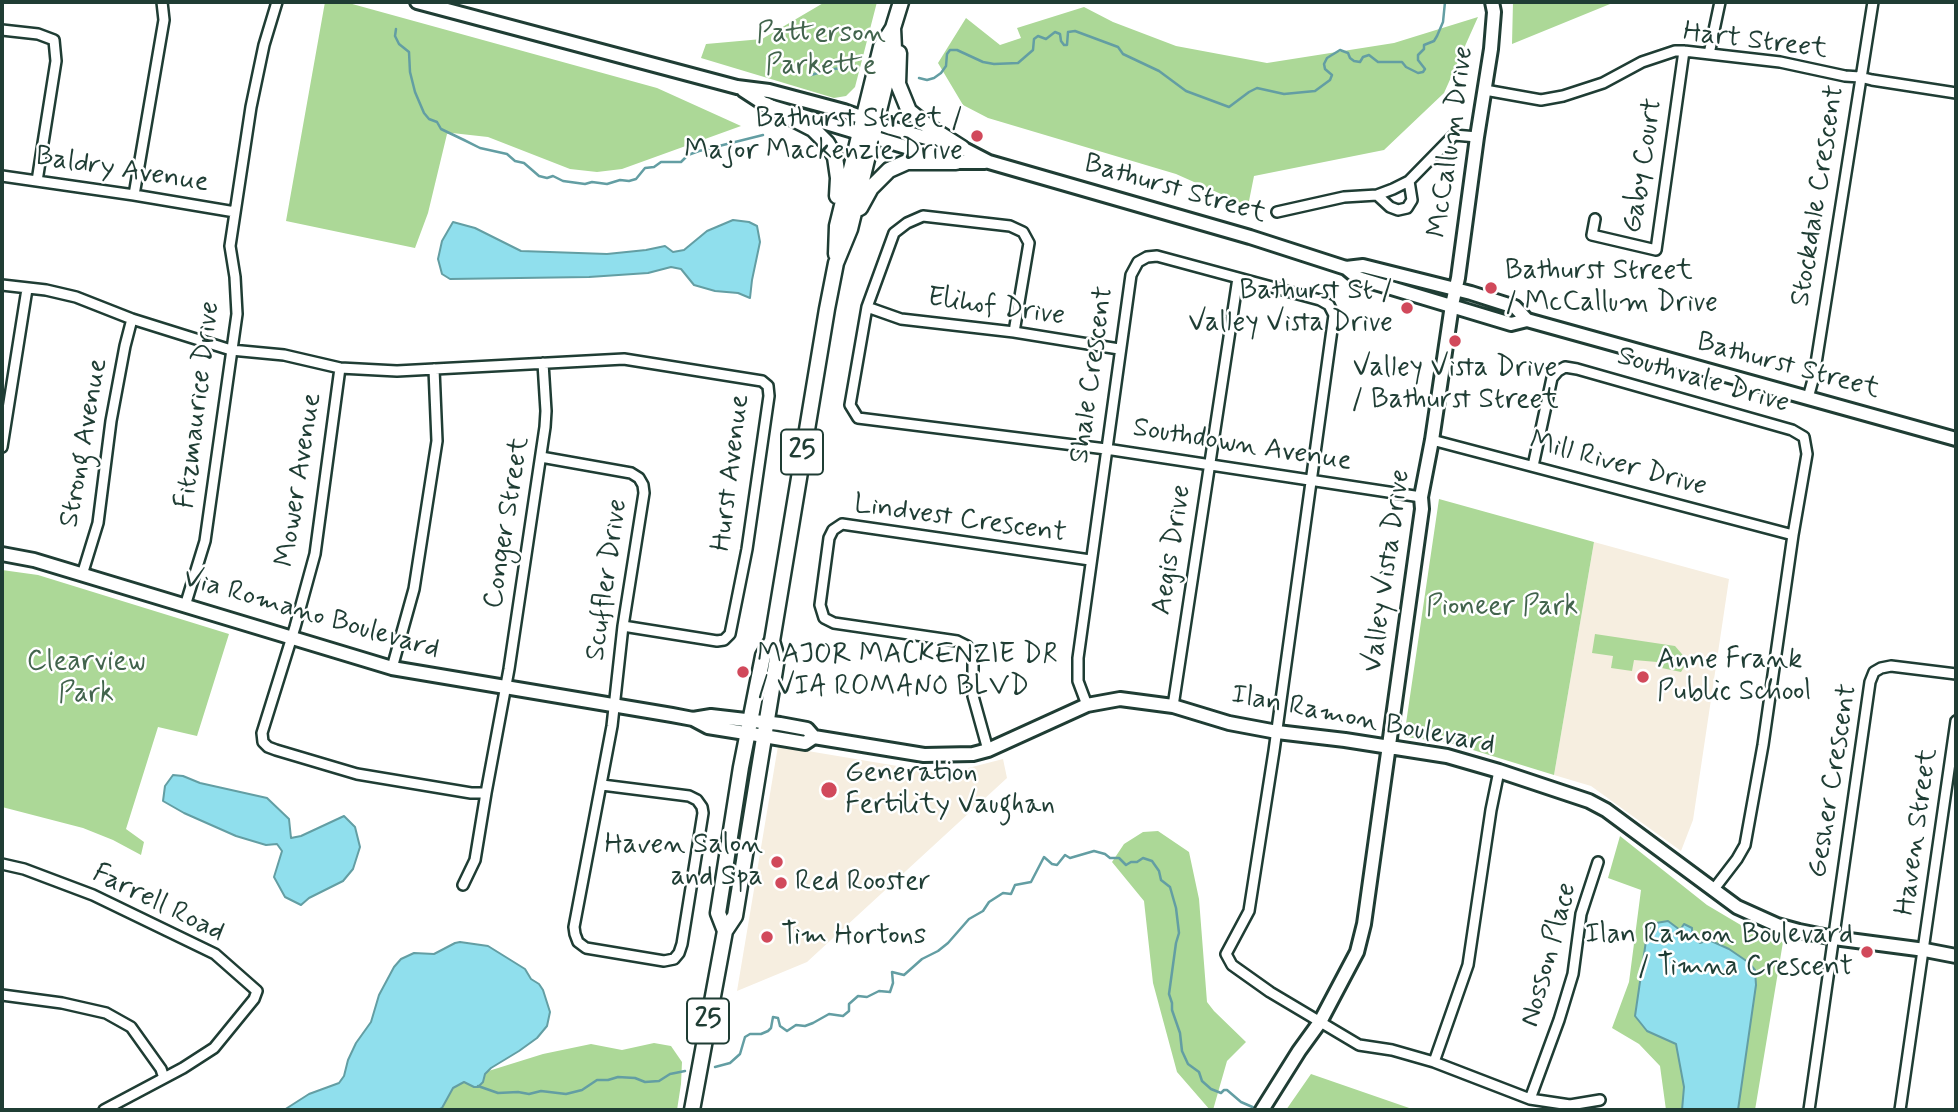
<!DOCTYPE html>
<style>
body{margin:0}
#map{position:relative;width:1958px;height:1112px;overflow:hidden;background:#fff;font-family:Mynerve,sans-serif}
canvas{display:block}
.frame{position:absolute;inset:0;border:4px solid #1f3d34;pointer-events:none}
</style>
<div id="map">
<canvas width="1958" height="1112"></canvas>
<div class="frame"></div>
</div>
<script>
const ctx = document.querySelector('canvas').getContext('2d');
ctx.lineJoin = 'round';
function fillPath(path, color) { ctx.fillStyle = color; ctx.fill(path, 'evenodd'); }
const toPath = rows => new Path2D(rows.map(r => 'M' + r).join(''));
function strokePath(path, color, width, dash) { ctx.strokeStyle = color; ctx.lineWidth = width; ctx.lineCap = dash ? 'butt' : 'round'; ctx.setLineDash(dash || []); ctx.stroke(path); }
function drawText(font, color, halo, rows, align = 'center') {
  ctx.font = font + ' Mynerve,sans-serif'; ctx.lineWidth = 5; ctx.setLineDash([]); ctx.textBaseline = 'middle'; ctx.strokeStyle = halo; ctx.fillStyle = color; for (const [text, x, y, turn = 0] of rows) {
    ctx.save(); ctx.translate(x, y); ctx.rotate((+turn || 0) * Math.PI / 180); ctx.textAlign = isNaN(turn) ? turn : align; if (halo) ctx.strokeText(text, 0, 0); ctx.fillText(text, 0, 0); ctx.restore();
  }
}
fillPath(toPath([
 [1594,542,1729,579,1693,820,1681,851,1591,786,1554,775],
 [778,746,945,774,1003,759,1007,778,807,962,737,991]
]), '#f6eee0');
fillPath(toPath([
 [325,2,345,2,657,88,741,126,622,169,597,172,570,169,488,137,452,133,447,134,428,213,415,248,286,221],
 [825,2,877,2,855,87,846,96,834,98,701,58,706,44,762,39],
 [1513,2,1615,2,1512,44],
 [1084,7,1113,22,1176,46,1267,63,1394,43,1478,17,1444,93,1384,150,1254,176,1248,206,1176,174,988,118,963,105,938,63,966,18,1000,45,1021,38,1017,28],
 [1439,499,1594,542,1554,775,1447,742,1404,737],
 [2,570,38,575,229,634,197,736,158,727,126,829,144,842,141,855,113,840,83,828,2,807],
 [1595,634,1675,646,1688,661,1681,672,1657,667,1657,662,1634,660,1632,671,1611,668,1613,656,1592,653],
 [1158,831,1189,852,1199,899,1207,1002,1214,1011,1246,1042,1227,1061,1213,1110,1210,1110,1177,1072,1153,983,1144,901,1112,862,1124,844,1143,832],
 [1620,836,1707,905,1761,937,1783,942,1755,1110,1666,1110,1660,1066,1639,1044,1612,1028,1629,982,1641,890,1608,878],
 [654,1043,671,1046,682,1062,681,1084,677,1110,438,1110,460,1076,482,1073,543,1054,591,1044,622,1050],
 [1311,1074,1415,1110,1286,1110]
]), '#acd897');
const water = toPath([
 [733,220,749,222,757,226,760,242,752,280,750,298,738,293,715,291,694,285,681,269,671,267,648,273,589,277,450,279,442,274,438,259,442,241,453,222,475,228,521,251,607,254,646,250,665,246,673,252,684,250,707,231,733,220],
 [173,775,183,776,200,783,267,798,289,819,291,838,301,836,344,816,355,827,360,847,353,869,343,881,309,898,301,905,285,897,274,877,282,851,277,844,266,845,236,836,184,813,163,801,165,786,173,775],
 [1668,921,1680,930,1684,924,1692,928,1692,934,1700,943,1709,940,1729,949,1748,962,1755,970,1756,985,1738,1110,1682,1110,1684,1087,1676,1044,1647,1031,1635,1016,1647,934,1656,923,1668,921],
 [460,942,488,946,525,969,531,979,539,984,543,990,550,1012,547,1026,537,1038,519,1051,491,1068,485,1074,483,1082,478,1087,474,1087,464,1082,453,1088,442,1108,438,1110,284,1110,309,1094,339,1083,344,1076,348,1060,356,1043,371,1022,379,995,394,967,401,959,414,953,434,954,455,943,460,942]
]);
fillPath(water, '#90dfed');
strokePath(water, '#639ea3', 2);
strokePath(toPath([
 [396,29,395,36,399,44,409,52,410,72,415,92,424,113,429,119,437,122,441,129,464,140,480,148,507,154,515,161,524,163,539,176,547,178,553,176,563,181,585,184,592,182,607,184,620,180,629,181,636,179,645,168,654,167,661,162,681,162,688,155,699,151,763,135],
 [811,75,821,72,829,73,834,69,850,67],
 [919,78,927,80,934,78,941,73,946,66,947,54,950,50,957,50,983,62,994,64,1018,63,1033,50,1034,39,1038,36,1046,39,1055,32,1060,34,1061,41,1064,45,1067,45,1068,32,1075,31,1118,47,1123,54,1159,71,1186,91,1229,107,1249,92,1257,88,1284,94,1315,91,1330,80,1332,75,1325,69,1324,64,1327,58,1340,50,1348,53,1350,58,1354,61,1360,62,1363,57,1369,55,1378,62,1402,62,1406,67,1418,73,1423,72,1425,69,1418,60,1418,55,1424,49,1424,45,1434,41,1437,36,1443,22,1445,2],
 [715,1067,730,1063,740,1054,745,1037,750,1034,761,1034,768,1031,771,1028,773,1017,778,1018,780,1026,787,1031,796,1025,805,1026,813,1023,829,1014,843,1016,849,1011,849,1004,858,996,867,997,879,991,890,992,893,983,892,972,904,975,922,959,938,951,948,943,969,919,983,911,989,902,1003,893,1011,894,1015,885,1031,882,1044,857,1052,864,1057,865,1065,855,1070,858,1094,851,1105,854,1110,858,1119,858,1126,865,1131,862,1137,862,1143,858,1152,861,1159,871,1161,880,1170,887,1176,908,1179,933,1176,943,1169,994,1172,1003,1172,1010,1180,1033,1182,1051,1188,1064,1199,1072,1202,1081,1211,1089,1221,1093,1224,1090,1227,1090,1241,1102,1257,1109],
 [478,1086,498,1093,518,1092,529,1094,541,1091,566,1094,582,1090,597,1080,608,1080,618,1077,635,1078,645,1082,659,1081,670,1074,685,1071]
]), '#639ea3', 2.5);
const street = toPath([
 [2,30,38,34,54,40,56,61,37,181],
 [1709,54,1720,2],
 [1485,90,1541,100,1563,96,1603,83,1642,62,1675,51,1684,51,1780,62,1845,76,1860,77,1872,80,1956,93],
 [2,176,134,195,235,212],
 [134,195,164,20,162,2],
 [1377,195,1390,207,1398,210,1407,208,1412,200,1409,181],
 [1277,212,1344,197,1377,195,1393,189,1409,181,1454,135,1477,137],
 [1595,219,1592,235,1656,250,1684,51],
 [2,285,46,290,76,297,132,319,231,350,284,355,340,368,397,371,624,359,762,381,768,386,769,396,747,549,730,634,724,640,717,641,623,626],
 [867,307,901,319,1014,332,1119,349],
 [1014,332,1029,243,1023,232,1010,226,923,216,907,223,894,233,867,307,850,405,858,418,1106,449,1421,497],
 [340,368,315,554,295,627,262,733,263,742,268,747,276,750,357,774,471,793,486,793,509,669,545,427,546,411,543,363],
 [1808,398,1814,376,1873,2],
 [1432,440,1793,535],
 [2,447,27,289],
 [541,457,631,473,639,478,643,485,644,493,623,626,612,726,574,927,575,934,578,942,586,948,664,961,674,959,679,953,682,944,703,813,702,807,697,800,689,796,602,785],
 [1533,466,1552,378,1558,371,1565,367,1577,369,1792,430,1804,437,1807,454,1793,535,1763,745,1745,845,1737,859,1714,889],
 [82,575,98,523,111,421,125,346,132,319],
 [185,606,205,541,237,314,235,277,230,246,251,107,264,45,277,2],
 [392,668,414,589,437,441,434,369],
 [1087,705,1078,681,1078,658,1131,275,1138,262,1147,257,1157,256,1320,300,1329,305,1334,315,1274,751,1249,911,1226,954,1232,965,1270,992,1359,1045,1392,1050,1434,1062,1530,1099,1570,1105,1600,1100],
 [1173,706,1238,278],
 [988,750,973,696,973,655,967,646,957,641,834,623,824,618,820,605,829,538,833,530,842,524,1090,560],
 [2,864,24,869,93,895,215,954,257,991,254,999,214,1048,183,1068,104,1110],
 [463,885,475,860,486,793],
 [2,995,62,1003,106,1013,131,1027,161,1069,164,1078],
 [1434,1062,1468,965,1491,810,1499,771],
 [1530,1099,1559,1020,1573,974,1581,914,1598,862],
 [1809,1110,1870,682,1874,672,1881,668,1891,666,1956,674],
 [1900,1110,1956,721]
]);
const secondary = toPath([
 [417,2,737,87,769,91,844,111,891,128,962,148,989,162,1250,237,1346,268,1358,278,1511,324,1527,320,1956,439],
 [743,90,766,105,956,162,985,162],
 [1346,268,1363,266,1471,293,1515,307,1527,320],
 [2,554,34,560,392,668,672,715,693,719,708,727,764,736,805,743,814,737],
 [693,719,711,716,780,724,807,729,814,737,924,755,973,754,988,750,1087,705,1120,699,1173,706,1229,723,1277,732,1345,740,1447,756,1499,771,1589,801,1606,810,1737,907,1777,925,1799,931,1834,938,1925,950,1956,956],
 [1262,1110,1299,1051,1320,1022,1357,952,1364,924,1422,509,1421,497,1432,440,1452,305,1458,278,1477,137,1491,49,1494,12,1492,2]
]);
const primary = toPath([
 [899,53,898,84,909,111,929,127,962,148],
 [766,105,813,129,827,143,835,157,838,178,837,196],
 [860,208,871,188,889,170,907,162,956,162],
 [836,254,837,226,881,47,893,28,901,2],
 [725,931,718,913,741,767,763,656,772,641,827,309,836,263,850,229,894,49,893,28],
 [692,1110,725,931,735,916,777,658,772,641]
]);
strokePath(street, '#1f3d34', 14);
strokePath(secondary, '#1f3d34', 18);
strokePath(primary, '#1f3d34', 19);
strokePath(street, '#fff', 9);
strokePath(secondary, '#fff', 12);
strokePath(primary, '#fff', 14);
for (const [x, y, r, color] of [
 [977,136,7,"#d1495b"],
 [1491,288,7,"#d1495b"],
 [1407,308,7,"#d1495b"],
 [1455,341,7,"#d1495b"],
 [743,672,7,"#d1495b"],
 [1643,677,7,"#d1495b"],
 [829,790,9,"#d1495b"],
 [777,862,7,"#d1495b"],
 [781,883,7,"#d1495b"],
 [767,937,7,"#d1495b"],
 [1867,952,7,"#d1495b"]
]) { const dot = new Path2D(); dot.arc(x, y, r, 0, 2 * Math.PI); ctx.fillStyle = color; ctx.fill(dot); strokePath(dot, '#fff', 2.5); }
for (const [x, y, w] of [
 [802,452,42],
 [708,1021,42]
]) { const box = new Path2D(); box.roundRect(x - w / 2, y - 22.5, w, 45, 5); ctx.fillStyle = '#fff'; ctx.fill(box); strokePath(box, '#1f3d34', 2); }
drawText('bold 26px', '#1f3d34', null, [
 ["25",802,452],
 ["25",708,1021]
]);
drawText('28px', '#42644d', '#fff', [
 ["Patterson",821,35],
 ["Parkette",821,67],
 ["Pioneer Park",1502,608],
 ["Clearview",86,663],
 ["Park",86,695]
]);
drawText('28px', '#1f3d34', '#fff', [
 ["Hart Street",1755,42,7],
 ["McCallum Drive",1452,142,-82],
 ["Gaby Court",1644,166,-81],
 ["Baldry Avenue",122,171,9],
 ["Bathurst Street",1175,190,16],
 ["Stockdale Crescent",1819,196,-81],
 ["Elihof Drive",996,308,8],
 ["Bathurst Street",1788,367,15],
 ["Shale Crescent",1093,375,-82],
 ["Southvale Drive",1703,381,16],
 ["Fitzmaurice Drive",199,405,-83],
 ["Strong Avenue",85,443,-80],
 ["Southdown Avenue",1242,446,9],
 ["Mill River Drive",1618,465,15],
 ["Hurst Avenue",732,473,-83],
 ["Mower Avenue",300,480,-81],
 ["Lindvest Crescent",960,520,8],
 ["Conger Street",508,523,-81],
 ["Aegis Drive",1173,550,-81],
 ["Valley Vista Drive",1388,571,-82],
 ["Scuffler Drive",608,580,-82],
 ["Via Romano Boulevard",311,615,16],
 ["Ilan Ramon Boulevard",1363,721,11],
 ["Gesher Crescent",1834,781,-81],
 ["Haven Street",1918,832,-82],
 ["Farrell Road",158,904,26],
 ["Nosson Place",1550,955,-75]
]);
drawText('28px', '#1f3d34', '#fff', [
 ["Bathurst Street /",963,120,"right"],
 ["Major Mackenzie Drive",963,152,"right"],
 ["Bathurst Street",1505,272],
 ["/ McCallum Drive",1505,304],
 ["Bathurst St /",1393,292,"right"],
 ["Valley Vista Drive",1393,324,"right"],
 ["Valley Vista Drive",1455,369,"center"],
 ["/ Bathurst Street",1455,401,"center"],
 ["MAJOR MACKENZIE DR",757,656],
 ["/ VIA ROMANO BLVD",757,688],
 ["Anne Frank",1657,661],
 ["Public School",1657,693],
 ["Generation",845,774],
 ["Fertility Vaughan",845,806],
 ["Haven Salon",763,846,"right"],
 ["and Spa",763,878,"right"],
 ["Red Rooster",795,883],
 ["Ilan Ramon Boulevard",1853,936,"right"],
 ["/ Timna Crescent",1853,968,"right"],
 ["Tim Hortons",781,937]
], 'left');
</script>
